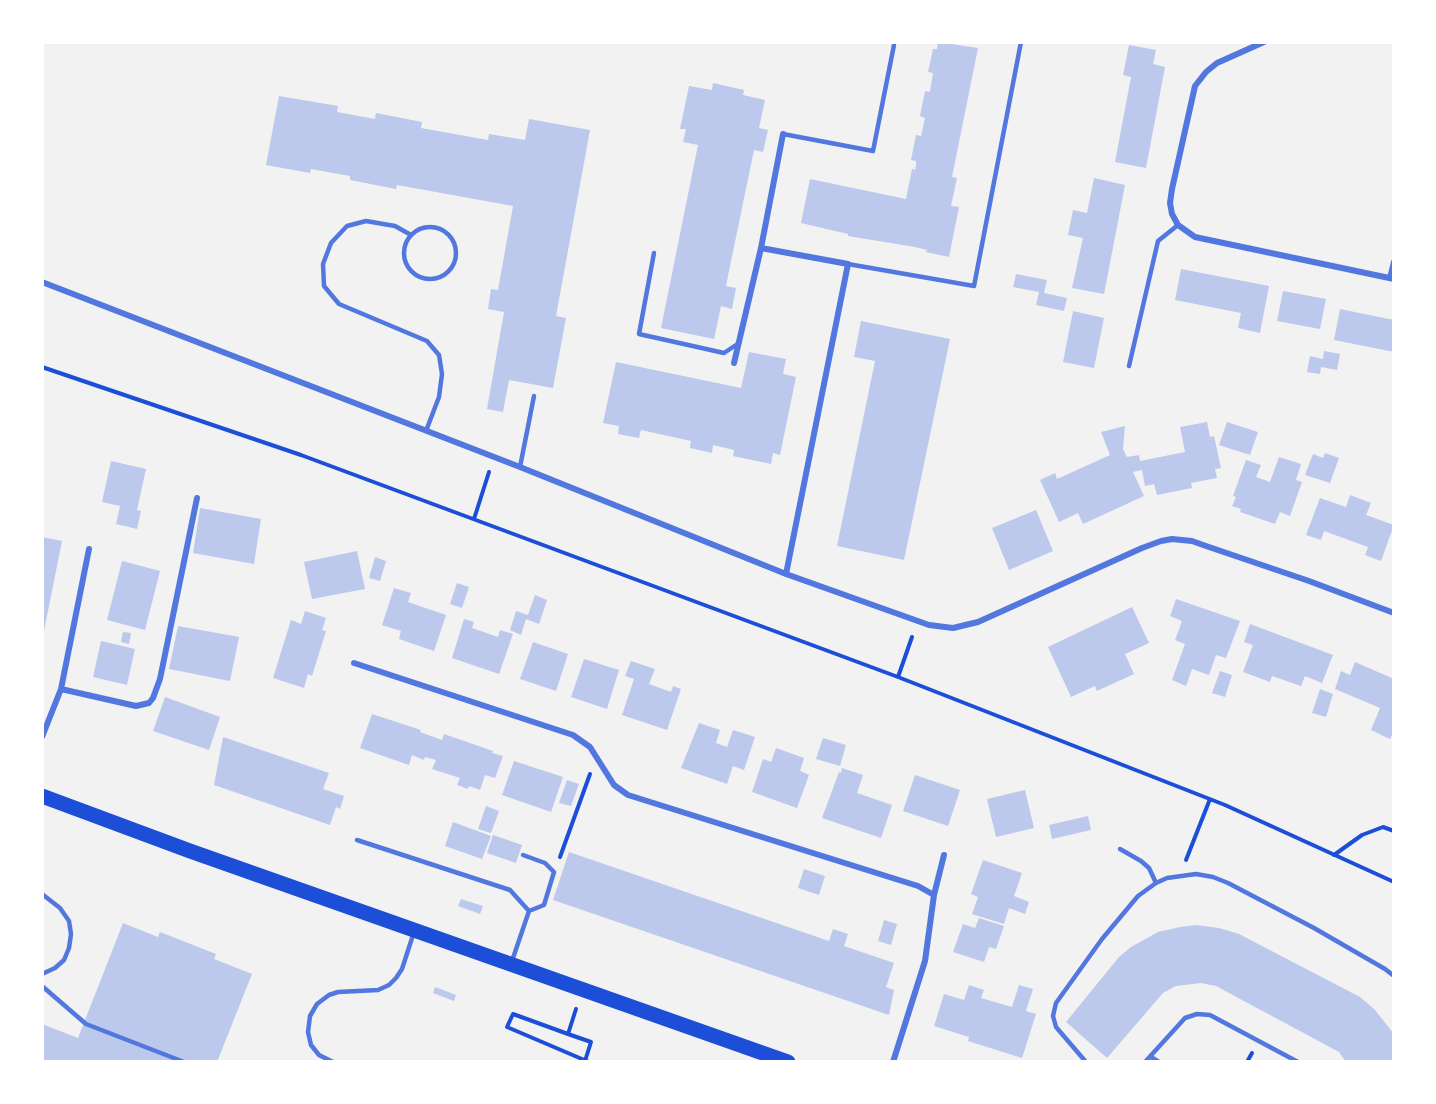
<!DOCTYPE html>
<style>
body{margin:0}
#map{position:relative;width:1436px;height:1104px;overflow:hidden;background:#f2f2f2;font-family:"Fira Sans",sans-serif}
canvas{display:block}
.frame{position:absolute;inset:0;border:44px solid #fff;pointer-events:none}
</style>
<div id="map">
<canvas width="1436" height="1104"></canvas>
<div class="frame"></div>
</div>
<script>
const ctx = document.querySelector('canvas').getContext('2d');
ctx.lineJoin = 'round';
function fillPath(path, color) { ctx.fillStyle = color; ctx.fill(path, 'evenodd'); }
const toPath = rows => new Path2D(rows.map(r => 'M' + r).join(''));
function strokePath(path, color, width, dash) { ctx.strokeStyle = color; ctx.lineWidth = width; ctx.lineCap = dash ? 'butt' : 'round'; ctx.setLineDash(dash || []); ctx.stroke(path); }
fillPath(toPath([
 [938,42,978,48,952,177,957,178,951,206,959,207,949,257,926,252,927,250,915,247,848,236,848,234,801,223,810,179,906,199,912,169,915,170,916,166,916,161,911,160,916,135,921,136,925,118,920,116,925,91,930,92,933,73,928,72,933,49,937,49],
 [1129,45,1156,50,1153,64,1165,67,1146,168,1115,162,1131,77,1123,75],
 [713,83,744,90,743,95,765,100,759,128,768,130,763,152,754,150,729,271,726,286,736,288,732,309,721,306,714,339,661,328,698,145,683,142,686,129,680,129,689,86,712,90],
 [279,96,338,106,337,112,375,119,376,113,422,122,421,128,488,140,489,134,525,140,529,119,590,130,556,316,566,318,553,388,509,380,503,412,487,409,504,312,488,309,491,289,498,290,513,206,397,185,396,189,350,180,350,176,311,169,310,173,266,165],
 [1094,178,1125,185,1104,294,1072,288,1083,238,1068,235,1073,210,1087,213],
 [1181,269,1269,286,1260,333,1238,328,1241,313,1175,300],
 [1016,274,1047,280,1044,293,1067,298,1064,311,1036,305,1039,292,1013,287],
 [1283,291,1326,299,1320,329,1277,321],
 [1340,309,1394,320,1394,352,1334,340],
 [1073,311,1104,318,1094,368,1063,362],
 [861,321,950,339,904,560,837,546,875,361,854,357],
 [1324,351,1340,354,1337,370,1321,367,1320,374,1307,372,1310,356,1323,359],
 [749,352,786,359,783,374,796,377,780,455,773,453,771,464,733,456,734,450,713,445,712,453,690,448,691,441,641,430,639,438,618,434,619,426,603,423,616,362,741,388],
 [1207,422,1210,437,1214,436,1221,468,1215,469,1217,478,1191,483,1192,488,1157,495,1154,484,1145,486,1142,470,1133,472,1144,496,1083,524,1078,513,1059,522,1040,480,1055,473,1057,479,1110,455,1101,432,1125,426,1123,449,1127,457,1139,455,1140,461,1185,452,1180,427],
 [1227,422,1258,432,1250,455,1219,445],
 [1325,453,1339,458,1330,483,1305,475,1313,454,1323,458],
 [1279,457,1301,464,1296,480,1302,482,1290,516,1280,512,1275,524,1240,512,1241,509,1232,506,1236,497,1233,496,1246,460,1261,465,1256,477,1270,482],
 [111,461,146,469,137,510,141,511,137,529,116,524,120,506,102,502],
 [1350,495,1371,503,1366,515,1394,525,1381,561,1365,555,1368,547,1324,531,1321,540,1306,535,1320,498,1346,507],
 [200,508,261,519,254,564,193,553],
 [1036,510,1053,551,1009,570,992,528],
 [42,537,62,541,43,636,42,636],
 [357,551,365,589,312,599,304,562],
 [375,557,386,561,380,581,369,578],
 [122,561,160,571,145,630,107,620],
 [457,583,469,587,462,608,450,604],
 [394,588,411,593,408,602,446,615,434,651,399,639,401,631,382,625],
 [535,595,547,600,539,624,526,619,521,635,510,630,516,611,528,615],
 [1176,599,1240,621,1226,658,1216,655,1209,675,1192,669,1186,686,1172,680,1185,644,1175,640,1182,621,1170,616],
 [1132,607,1149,643,1125,654,1134,674,1097,691,1095,686,1071,697,1048,647],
 [305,611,326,618,322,630,326,631,312,676,308,674,304,688,273,678,291,620,301,624],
 [464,619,474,622,472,628,498,637,500,630,513,634,499,674,452,658],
 [1250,624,1333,655,1322,683,1305,676,1301,686,1272,676,1270,682,1243,672,1253,645,1244,642],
 [178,626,239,637,230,681,169,669],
 [123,632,131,633,129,644,121,642],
 [101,641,135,649,127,685,93,677],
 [533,642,568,654,556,691,520,679],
 [584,659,619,670,607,709,571,697],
 [631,661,655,669,649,684,671,692,673,686,681,689,667,730,622,715,634,679,625,676],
 [1355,662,1394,679,1394,731,1390,739,1371,730,1380,708,1335,689,1341,671,1350,675],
 [1220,671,1232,675,1225,697,1212,693],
 [1320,689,1333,694,1326,717,1312,713],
 [165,697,220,717,209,750,153,731],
 [372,714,421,730,420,732,442,740,444,734,493,751,492,753,503,756,495,778,485,775,480,790,469,786,468,789,457,785,460,778,432,769,436,760,425,757,424,760,412,755,409,765,360,748],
 [699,723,720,730,716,743,727,747,733,730,755,737,744,770,733,766,727,784,681,768],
 [223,737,329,773,323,789,344,796,340,809,336,807,330,825,214,785],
 [823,738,846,745,840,766,816,759],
 [776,748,804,758,800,771,809,775,797,808,752,792,763,759,771,762],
 [514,761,563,777,551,812,502,795],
 [842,768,863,775,857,793,892,805,881,838,822,818,839,772,841,773],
 [915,775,960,790,948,826,903,811],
 [567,780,579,784,571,806,559,803],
 [1025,790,1034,828,996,837,987,799],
 [486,806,499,811,491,833,478,829],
 [1088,816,1091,830,1052,839,1049,825],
 [453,822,491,836,482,859,445,846],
 [493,835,522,845,516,863,487,853],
 [569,852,829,941,833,929,848,934,844,946,894,963,886,987,894,990,889,1015,553,900],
 [983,860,1022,873,1014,896,1029,902,1025,914,1009,908,1004,924,972,914,978,897,971,894],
 [804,869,825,876,819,895,798,888],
 [461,899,483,906,480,914,458,906],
 [979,918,1004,926,996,949,989,947,984,962,953,952,963,924,975,928],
 [884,920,897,924,891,945,878,941],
 [123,923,158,937,160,932,216,954,214,959,252,974,217,1062,42,1062,42,1024,78,1038],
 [1196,925,1219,928,1239,934,1360,997,1375,1010,1394,1034,1394,1062,1346,1062,1339,1052,1216,986,1201,983,1176,986,1163,993,1107,1058,1066,1022,1119,957,1131,947,1158,932,1180,927],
 [969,985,984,990,981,998,1012,1007,1019,985,1033,989,1026,1011,1036,1014,1022,1058,968,1041,969,1037,934,1026,944,994,964,1000],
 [435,987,456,995,454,1001,433,993]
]), '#bdc9ec');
strokePath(toPath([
 [42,367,301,455,898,677,1225,805,1394,882],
 [474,519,489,472],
 [898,677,912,637],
 [1334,855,1362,835,1383,827,1394,831],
 [560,857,590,774],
 [1186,860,1210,799],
 [576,1009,568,1034,591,1042,585,1061],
 [568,1034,513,1014,507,1027,589,1062],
 [1247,1062,1252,1053]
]), '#1d4ed8', 4);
strokePath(toPath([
 [783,134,873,151,894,45],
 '404 253a26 26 0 1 1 52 0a26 26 0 1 1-52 0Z',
 [411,235,395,226,366,221,347,226,331,243,323,264,324,286,339,304,427,341,439,355,442,374,439,397,426,431],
 [654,253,639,334,724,353,739,343],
 [848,264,974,286,1021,42],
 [1129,366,1158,241,1178,225],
 [520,467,534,396],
 [357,840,510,890,529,911,512,961],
 [1120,849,1141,861,1149,868,1156,883],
 [523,855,545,863,554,872,544,905,529,911],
 [42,894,60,908,69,921,71,934,69,948,64,960,55,968,42,974],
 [42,986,86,1024,184,1062],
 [1151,1057,1159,1062],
 [333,1062,319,1055,311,1045,308,1032,310,1016,317,1004,329,995,338,992,378,990,389,985,396,978,402,969,414,932],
 [1086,1062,1056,1027,1053,1016,1056,1003,1102,939,1138,896,1156,883,1167,878,1196,874,1213,877,1228,883,1314,928,1385,969,1394,976],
 [1145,1062,1185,1018,1197,1014,1210,1015,1298,1062]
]), '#5277de', 4.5);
strokePath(toPath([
 [1264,42,1217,63,1206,72,1195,86,1172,189,1170,203,1172,214,1178,225,1195,237,1394,279],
 [761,248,848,264,786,574],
 [1390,278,1394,262],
 [42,282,520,467,786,574,929,625,953,628,978,622,1142,548,1161,541,1172,539,1192,541,1206,546,1309,581,1394,613],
 [734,363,761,248,783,134],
 [354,663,573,735,590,747,614,785,628,795,918,886,934,895,925,961,893,1062],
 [61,689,136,706,149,703,153,698,160,679,197,498],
 [42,737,61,689,89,549],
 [934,895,944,855]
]), '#5277de', 6);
strokePath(toPath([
 [42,796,190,851,788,1062]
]), '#1d4ed8', 15);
</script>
